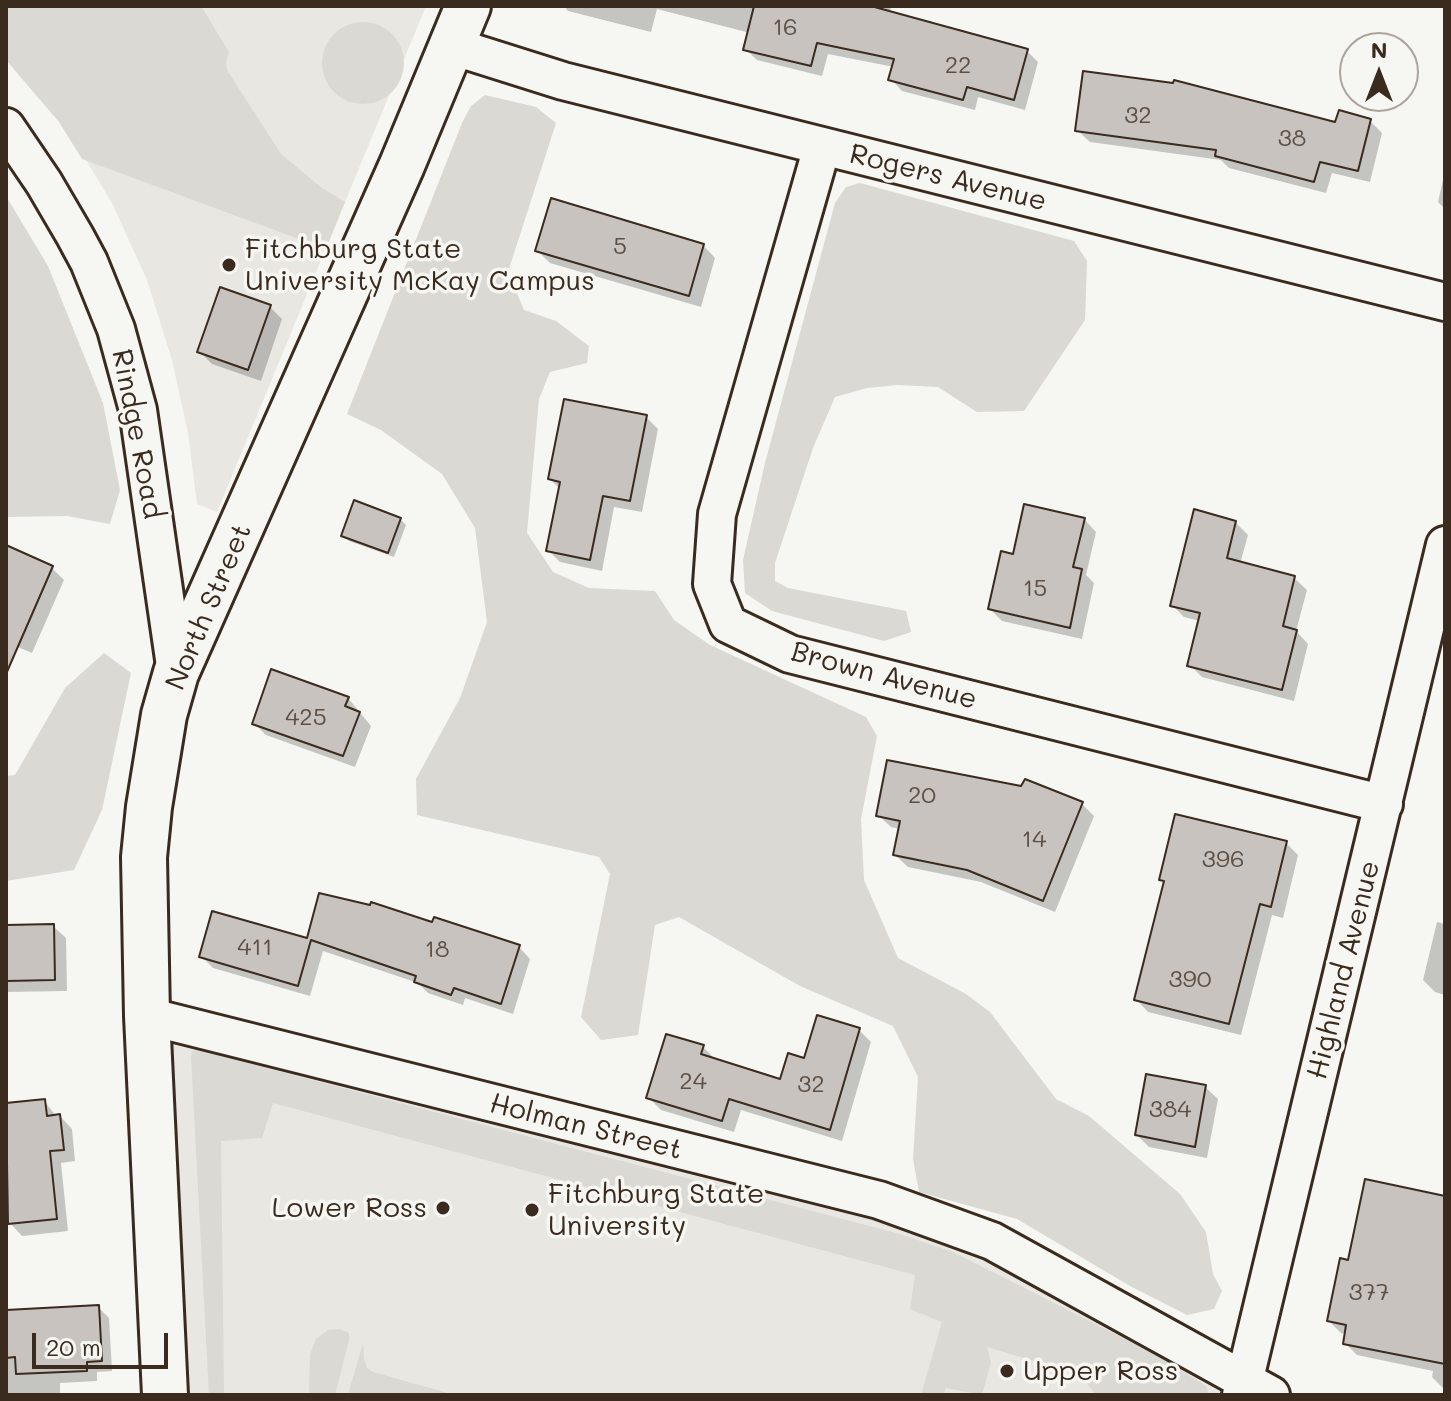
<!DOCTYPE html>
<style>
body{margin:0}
#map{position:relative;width:1451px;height:1401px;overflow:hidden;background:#f6f6f2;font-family:Mali,sans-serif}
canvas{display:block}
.frame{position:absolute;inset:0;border:8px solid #3b2a1e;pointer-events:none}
.north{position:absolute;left:1339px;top:32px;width:80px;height:80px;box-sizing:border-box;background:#f6f6f2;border:2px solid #aba49d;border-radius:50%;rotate:0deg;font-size:22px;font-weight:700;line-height:32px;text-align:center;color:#3b2a1e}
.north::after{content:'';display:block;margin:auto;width:28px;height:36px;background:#3b2a1e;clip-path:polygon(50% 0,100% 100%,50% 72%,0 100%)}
.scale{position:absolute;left:32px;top:1333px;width:136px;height:36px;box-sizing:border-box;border:4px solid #3b2a1e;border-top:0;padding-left:10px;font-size:24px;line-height:28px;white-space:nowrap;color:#3b2a1e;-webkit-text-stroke:6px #f6f6f2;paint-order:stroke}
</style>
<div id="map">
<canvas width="1451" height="1401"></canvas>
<div class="frame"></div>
<div class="north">N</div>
<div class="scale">20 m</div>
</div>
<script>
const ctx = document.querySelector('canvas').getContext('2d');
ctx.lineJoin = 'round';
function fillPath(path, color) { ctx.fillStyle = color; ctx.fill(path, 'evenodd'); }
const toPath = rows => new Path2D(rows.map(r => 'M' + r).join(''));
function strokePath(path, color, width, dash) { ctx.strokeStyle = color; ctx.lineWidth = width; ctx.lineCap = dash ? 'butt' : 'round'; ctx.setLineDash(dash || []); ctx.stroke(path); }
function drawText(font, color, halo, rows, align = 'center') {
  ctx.font = font + ' Mali,sans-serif'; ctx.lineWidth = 7; ctx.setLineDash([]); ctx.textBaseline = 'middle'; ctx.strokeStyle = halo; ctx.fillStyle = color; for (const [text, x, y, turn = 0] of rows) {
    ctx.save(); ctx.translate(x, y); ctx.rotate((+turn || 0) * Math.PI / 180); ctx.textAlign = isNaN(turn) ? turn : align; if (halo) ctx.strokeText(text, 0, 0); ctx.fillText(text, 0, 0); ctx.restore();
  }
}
fillPath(toPath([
 [6,6,426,6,217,512,197,504,188,433,172,360,147,280,112,203,64,123],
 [147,1016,879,1200,1271,1395,165,1395]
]), '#e8e7e2');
fillPath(toPath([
 [6,6,201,6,229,52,226,62,227,70,281,154,322,188,345,202,326,249,82,159,59,122,6,60],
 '322 63a41 41 0 1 1 82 0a41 41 0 1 1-82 0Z',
 [485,95,536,107,556,123,508,272,524,310,556,321,589,346,587,363,550,372,539,399,527,533,553,572,589,588,655,591,674,620,710,645,866,717,877,736,861,819,864,880,898,958,966,994,990,1012,1056,1099,1089,1116,1180,1194,1206,1232,1213,1274,1222,1291,1214,1309,1187,1315,1130,1286,1017,1219,919,1192,913,1159,918,1077,893,1026,800,986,679,917,655,925,638,1035,601,1040,581,1017,610,874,599,857,417,815,416,779,460,698,487,622,475,528,442,474,381,430,347,414,462,123,471,106],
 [860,183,1074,241,1087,261,1085,320,1024,411,977,412,938,387,898,385,867,388,835,397,813,448,775,563,775,581,788,588,906,611,911,632,884,641,772,611,745,593,743,560,765,463,835,203,846,187],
 [6,196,48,266,103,403,120,490,110,524,67,516,6,517],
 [104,653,131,673,102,810,74,870,6,881,6,776,15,775,65,688],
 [198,1050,900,1234,953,1252,1159,1356,1206,1386,1209,1395,1096,1395,1080,1375,987,1347,991,1362,982,1395,946,1388,943,1395,921,1395,942,1322,910,1309,915,1275,273,1103,262,1138,221,1141,224,1395,209,1395,191,1056,192,1051],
 [340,1329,349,1333,349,1340,335,1395,309,1395,310,1355,316,1339,328,1330],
 [363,1343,364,1359,367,1368,373,1372,455,1395,348,1395]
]), '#dad9d3');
fillPath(toPath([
 [564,6,891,6,890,13,1027,51,1038,62,1025,110,978,97,975,110,902,91,891,79,894,67,828,54,822,76,757,60,745,49,750,33,657,9,651,32,568,11],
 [1175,85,1337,124,1370,121,1382,133,1370,182,1332,173,1326,193,1229,168,1221,160,1090,142,1077,130],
 [1445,171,1445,209,1438,202],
 [703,245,715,258,701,307,550,263,538,251],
 [270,307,282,319,261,381,212,364,200,352],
 [646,417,658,429,642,512,614,507,602,571,560,562,548,550,560,489,550,479],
 [400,519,406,525,394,557,349,541,344,535],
 [1084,519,1096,532,1086,575,1094,583,1082,639,1002,621,990,609,1014,556],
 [1235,522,1248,535,1240,564,1294,578,1307,590,1296,631,1308,644,1294,701,1202,677,1190,665,1200,621,1184,617,1172,605],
 [6,548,52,568,64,580,32,653,6,642],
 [348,698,371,726,355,767,266,735,254,723],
 [1082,804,1094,816,1055,912,981,882,908,867,895,855,900,829,891,827,878,815],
 [1286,843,1298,855,1283,918,1272,915,1241,1035,1148,1012,1136,999,1166,884,1161,879],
 [320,895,519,947,530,959,513,1014,465,998,463,1005,428,993,418,983,323,951,310,996,213,968,201,956,309,940],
 [1437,922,1445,924,1445,995,1435,992,1423,980],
 [53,926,66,938,67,991,6,992,6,927],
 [859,1030,871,1042,842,1141,741,1110,734,1132,661,1110,649,1098,703,1047,715,1059,782,1082,806,1060],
 [1205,1087,1218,1099,1207,1158,1149,1147,1137,1135],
 [44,1101,57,1117,60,1116,72,1129,75,1161,61,1163,68,1231,22,1236,10,1223,6,1181,6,1106],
 [1445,1288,1445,1390,1432,1377,1433,1371,1357,1355,1345,1343,1347,1334,1341,1333,1329,1321],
 [98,1307,109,1318,112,1371,97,1372,97,1381,60,1383,60,1395,6,1395,6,1312]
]), '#0003');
const building = toPath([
 [754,6,871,6,1028,49,1014,100,967,87,963,100,888,80,894,59,817,43,811,66,743,50,754,6],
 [1083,71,1173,83,1174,80,1335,122,1339,110,1371,119,1358,171,1320,162,1314,182,1215,156,1216,150,1075,131,1083,71],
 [551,198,704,244,689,296,535,251,551,198],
 [220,287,271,305,248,370,197,352,220,287],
 [564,399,647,415,630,501,603,496,590,560,546,551,560,482,548,479,564,399],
 [354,500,401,518,388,553,341,536,354,500],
 [1024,504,1085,518,1073,567,1082,569,1070,628,988,609,1001,551,1013,554,1024,504],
 [1194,509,1236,521,1227,558,1295,576,1283,626,1297,630,1282,690,1187,666,1200,613,1170,606,1194,509],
 [6,545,53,566,6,674,6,545],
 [271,669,349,697,345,706,360,712,343,756,252,724,271,669],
 [887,760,1021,786,1025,779,1083,802,1043,901,967,870,893,855,900,821,876,816,887,760],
 [1175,814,1287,841,1271,907,1260,904,1229,1024,1134,1000,1164,881,1159,880,1175,814],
 [319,893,370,905,371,902,432,922,434,917,520,945,501,1004,454,988,451,995,414,982,416,976,311,940,298,986,199,957,212,911,307,938,319,893],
 [54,924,55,980,6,981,6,925,54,924],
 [817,1015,860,1028,830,1130,729,1099,722,1121,646,1098,666,1034,704,1045,701,1054,780,1079,788,1053,804,1058,817,1015],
 [1146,1074,1206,1085,1195,1147,1135,1135,1146,1074],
 [45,1099,47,1116,60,1114,64,1150,50,1151,57,1219,8,1224,6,1103,45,1099],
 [1365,1179,1445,1196,1445,1364,1343,1344,1346,1325,1327,1321,1340,1258,1348,1260,1365,1179],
 [99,1305,102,1361,87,1362,87,1371,16,1374,15,1357,6,1358,6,1310,99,1305]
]);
fillPath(building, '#c8c3be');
strokePath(building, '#3b2a1e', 2);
const minor = toPath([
 [452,46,563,81,1445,302],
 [6,127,44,183,75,236,89,262,116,329,138,410,176,673],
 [822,147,717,514,712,584,728,624,790,654,1384,804],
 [147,1016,879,1200,992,1241,1271,1395],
 [1241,1395,1445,545]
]);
const tertiary = toPath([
 [165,1395,147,1016,144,857,149,807,164,715,176,673,402,165,468,6]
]);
strokePath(minor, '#3b2a1e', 42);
strokePath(tertiary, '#3b2a1e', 50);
strokePath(minor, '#f6f6f2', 36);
strokePath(tertiary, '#f6f6f2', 44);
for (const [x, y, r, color] of [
 [229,265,8,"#3b2a1e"],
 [443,1208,8,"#3b2a1e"],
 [532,1210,8,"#3b2a1e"],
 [1007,1371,8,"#3b2a1e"]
]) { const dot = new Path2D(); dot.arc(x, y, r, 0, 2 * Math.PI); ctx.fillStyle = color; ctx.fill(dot); strokePath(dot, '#f6f6f2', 3); }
drawText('24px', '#5e5046', null, [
 ["16",785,28],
 ["22",958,66],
 ["32",1138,116],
 ["38",1292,139],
 ["5",620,247],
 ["15",1035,589],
 ["425",306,718],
 ["20",922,796],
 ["14",1034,840],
 ["396",1223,860],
 ["411",255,948],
 ["18",437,950],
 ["390",1190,980],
 ["24",693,1082],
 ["32",811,1085],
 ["384",1170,1110],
 ["377",1369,1293]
]);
drawText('28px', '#3b2a1e', '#f6f6f2', [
 ["Rogers Avenue",948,178,14],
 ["Rindge Road",137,434,79],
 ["North Street",209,607,-67],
 ["Brown Avenue",884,676,15],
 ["Highland Avenue",1344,970,-76],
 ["Holman Street",586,1127,14]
]);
drawText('28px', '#3b2a1e', '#f6f6f2', [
 ["Fitchburg State",245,249],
 ["University McKay Campus",245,281],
 ["Fitchburg State",548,1194],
 ["University",548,1226],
 ["Lower Ross",427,1208,"right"],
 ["Upper Ross",1023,1371]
], 'left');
</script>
